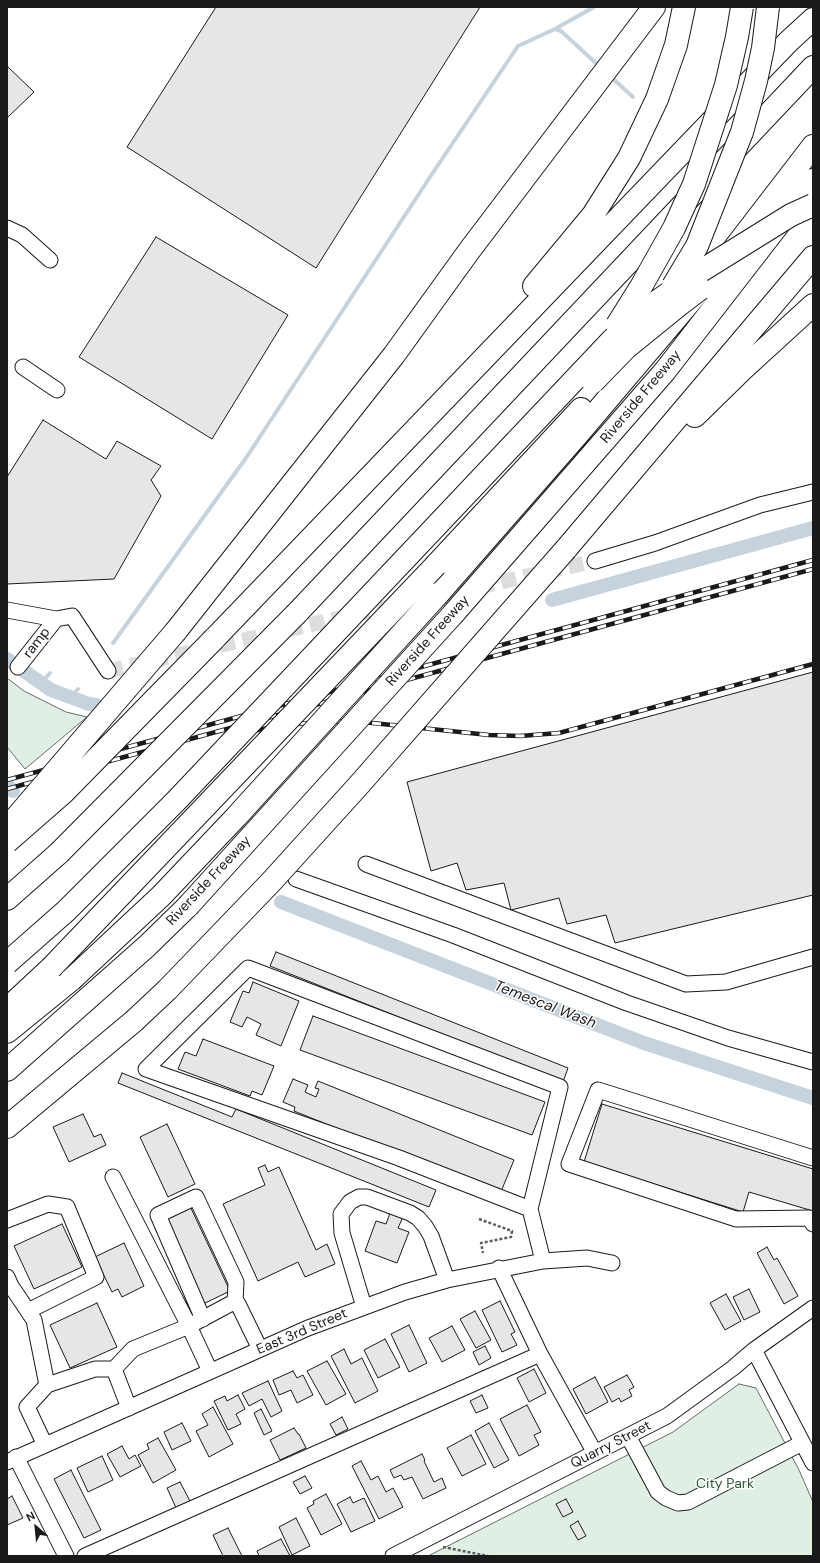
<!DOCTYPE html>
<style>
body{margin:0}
#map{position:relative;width:820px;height:1563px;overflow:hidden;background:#fff;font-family:"DM Sans",sans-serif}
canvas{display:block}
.frame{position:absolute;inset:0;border:8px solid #1a1a1a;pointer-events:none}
.north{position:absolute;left:16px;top:1507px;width:40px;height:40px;-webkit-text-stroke:3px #fff;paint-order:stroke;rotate:333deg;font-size:11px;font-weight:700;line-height:16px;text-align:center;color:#1a1a1a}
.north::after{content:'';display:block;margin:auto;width:14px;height:18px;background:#1a1a1a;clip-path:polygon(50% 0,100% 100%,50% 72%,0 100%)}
</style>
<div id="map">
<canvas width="820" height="1563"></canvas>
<div class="frame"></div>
<div class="north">N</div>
</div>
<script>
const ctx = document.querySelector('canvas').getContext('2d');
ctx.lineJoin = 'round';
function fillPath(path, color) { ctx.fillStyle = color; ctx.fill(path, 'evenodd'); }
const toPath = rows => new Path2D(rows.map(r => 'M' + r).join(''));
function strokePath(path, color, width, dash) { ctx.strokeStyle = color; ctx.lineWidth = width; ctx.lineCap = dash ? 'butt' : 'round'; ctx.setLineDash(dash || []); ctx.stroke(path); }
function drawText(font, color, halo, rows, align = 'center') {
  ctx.font = font + ' "DM Sans",sans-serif'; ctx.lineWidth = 3; ctx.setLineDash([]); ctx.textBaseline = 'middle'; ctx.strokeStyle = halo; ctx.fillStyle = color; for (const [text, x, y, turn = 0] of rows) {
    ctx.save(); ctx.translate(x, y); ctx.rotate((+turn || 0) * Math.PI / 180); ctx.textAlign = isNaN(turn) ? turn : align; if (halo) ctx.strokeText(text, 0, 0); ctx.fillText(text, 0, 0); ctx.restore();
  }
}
const green = toPath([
 [7,678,24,691,66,712,87,717,25,769,7,747,7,678],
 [739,1384,756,1388,799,1470,813,1502,813,1556,428,1556,673,1432,739,1384]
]);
fillPath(green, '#e0efe3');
strokePath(green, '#6a6a6a', 1);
strokePath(toPath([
 [555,29,561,31,600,67],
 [610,76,633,97],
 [113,643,246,458,432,174,518,46,555,29,594,7],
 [41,683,50,673],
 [71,697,78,689]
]), '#c6d2dc', 4);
strokePath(toPath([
 [552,600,813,528],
 [7,659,51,690,89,704,96,705],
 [7,785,13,791],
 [281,902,644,1043,813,1098]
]), '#c6d2dc', 14);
const building = toPath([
 [216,7,480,7,316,268,127,147,216,7],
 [7,66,34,92,7,118,7,66],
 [156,237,288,315,212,439,79,357,156,237],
 [43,420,106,459,117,441,161,466,151,480,161,496,114,579,7,584,7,477,43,420],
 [813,672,813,895,615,943,606,915,567,924,559,898,511,910,504,883,466,890,457,863,431,871,407,782,813,672],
 [276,952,568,1068,563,1082,270,966,276,952],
 [253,982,299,1001,281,1046,256,1035,261,1024,247,1017,242,1027,230,1022,243,991,249,993,253,982],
 [313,1016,545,1102,532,1135,300,1050,313,1016],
 [203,1039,274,1066,262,1095,252,1091,250,1096,178,1069,185,1052,196,1056,203,1039],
 [122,1073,232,1117,236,1109,436,1190,429,1207,118,1083,122,1073],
 [293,1079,308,1085,305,1092,316,1097,319,1089,315,1088,318,1081,514,1160,500,1194,294,1111,295,1107,283,1102,293,1079],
 [602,1104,813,1169,813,1211,749,1192,743,1212,584,1162,602,1104],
 [83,1114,94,1137,101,1134,106,1145,69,1162,53,1127,83,1114],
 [167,1124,195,1184,168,1197,140,1137,167,1124],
 [265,1165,268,1172,279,1167,316,1250,327,1244,335,1264,305,1277,298,1262,258,1281,223,1204,265,1185,258,1168,265,1165],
 [189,1204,230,1291,201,1305,160,1218,189,1204],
 [390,1213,403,1217,398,1228,409,1232,397,1263,365,1251,376,1221,386,1224,390,1213],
 [62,1224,82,1267,34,1289,14,1246,62,1224],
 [124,1243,144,1286,122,1297,118,1289,112,1292,95,1257,124,1243],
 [767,1247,774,1260,777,1258,798,1296,784,1304,757,1253,767,1247],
 [749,1289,760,1312,744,1320,733,1297,749,1289],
 [726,1294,741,1321,725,1330,710,1303,726,1294],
 [500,1301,515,1332,511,1334,517,1345,502,1352,482,1310,500,1301],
 [97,1303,117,1347,70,1368,50,1325,97,1303],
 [475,1311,491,1340,476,1348,460,1319,475,1311],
 [409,1325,427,1363,409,1372,391,1334,409,1325],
 [452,1326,465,1350,442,1362,429,1338,452,1326],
 [385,1339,400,1367,378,1378,364,1350,385,1339],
 [485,1346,491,1358,479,1365,473,1352,485,1346],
 [344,1349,351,1364,362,1358,378,1391,355,1403,331,1356,344,1349],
 [327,1361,346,1394,326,1405,307,1371,327,1361],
 [534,1369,546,1393,529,1402,517,1378,534,1369],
 [293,1371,297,1378,303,1375,313,1395,297,1403,291,1390,279,1395,273,1380,293,1371],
 [627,1375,634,1387,629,1390,632,1396,621,1402,619,1398,612,1402,604,1387,627,1375],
 [595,1377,608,1402,586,1414,573,1389,595,1377],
 [268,1381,282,1411,271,1417,262,1399,249,1406,242,1393,268,1381],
 [238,1395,245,1409,236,1414,241,1424,228,1430,214,1401,225,1396,227,1401,238,1395],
 [482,1395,488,1408,476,1413,470,1401,482,1395],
 [527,1405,541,1432,534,1435,539,1445,519,1456,500,1419,527,1405],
 [213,1407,233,1444,209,1457,196,1431,208,1425,202,1414,213,1407],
 [261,1409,272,1431,264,1435,254,1413,261,1409],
 [342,1417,348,1429,336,1435,330,1424,342,1417],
 [182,1423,191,1441,172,1450,164,1432,182,1423],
 [489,1423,509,1460,494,1468,475,1431,489,1423],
 [294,1428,298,1434,299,1434,306,1448,280,1460,270,1440,294,1428],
 [471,1435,486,1464,462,1476,447,1448,471,1435],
 [158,1438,176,1470,153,1483,138,1455,149,1449,147,1444,158,1438],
 [122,1446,129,1459,135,1455,141,1466,120,1477,107,1454,122,1446],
 [422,1454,425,1460,424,1461,434,1482,442,1478,446,1488,423,1499,412,1477,404,1480,401,1475,394,1478,390,1470,422,1454],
 [102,1456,113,1480,88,1492,77,1468,102,1456],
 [361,1461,371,1480,378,1476,386,1492,393,1488,403,1507,379,1519,352,1466,361,1461],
 [71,1470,101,1530,84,1538,54,1479,71,1470],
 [305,1476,312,1488,300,1494,293,1482,305,1476],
 [180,1482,191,1503,177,1510,167,1488,180,1482],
 [326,1494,342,1524,321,1535,307,1508,314,1504,313,1501,326,1494],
 [12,1496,23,1518,7,1525,7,1499,12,1496],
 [350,1497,353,1503,364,1498,375,1521,351,1532,337,1504,350,1497],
 [566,1499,573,1512,563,1517,556,1504,566,1499],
 [296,1518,310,1546,292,1555,279,1527,296,1518],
 [578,1521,586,1536,578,1540,570,1526,578,1521],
 [228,1528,242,1556,223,1556,213,1535,228,1528],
 [281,1539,290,1556,259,1556,257,1551,281,1539]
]);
fillPath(building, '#e6e6e6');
strokePath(building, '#1a1a1a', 1);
strokePath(toPath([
 [434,597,595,561],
 [108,671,397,605]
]), '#ddd', 15, [15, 8]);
const minor = toPath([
 [7,228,22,235,50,260],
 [23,367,57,390],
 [595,561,655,543,760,505,813,492],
 [7,610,56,619,72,616,108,671],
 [18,667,56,619],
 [366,864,686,984,726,982,813,957],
 [296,879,453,935,627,1003,728,1038,813,1062],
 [813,1158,598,1090,569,1164,736,1219,809,1218,813,1224],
 [113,1177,189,1326,210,1371],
 [530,1209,560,1087,248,968,146,1069,399,1158,530,1209,543,1261],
 [7,1220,48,1204,67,1207,96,1277,28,1311],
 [499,1268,540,1354,595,1453],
 [7,1277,11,1286,34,1320,47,1385],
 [364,1307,342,1233,341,1214,350,1202,359,1197,367,1197,410,1213,418,1218,425,1226,431,1236,447,1280],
 [203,1319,158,1215,196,1197,236,1282,235,1303],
 [754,1350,813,1463],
 [129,1408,114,1369,133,1349,189,1326,232,1303,238,1304,260,1349],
 [628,1436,658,1492,666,1498,678,1503,688,1502,802,1443],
 [45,1445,27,1407,47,1385,95,1369,114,1369],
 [16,1457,66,1556],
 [7,1462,308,1328,405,1292,447,1280,543,1261,587,1258,612,1263],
 [85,1556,540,1354],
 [393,1556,667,1416,733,1368,754,1350,813,1308]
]);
const highway = toPath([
 [534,286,593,215,629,158,657,99,676,45,684,7],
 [695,416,743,369,813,305],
 [566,549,813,257],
 [436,565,581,409],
 [438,594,578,434,723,263,813,146],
 [297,613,813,67],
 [454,613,665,371,813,180],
 [176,631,394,355,469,251,654,7],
 [214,639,788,42,813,19],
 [7,899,59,853],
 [7,1009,51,968],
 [7,1032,71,980],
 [7,1070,147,946,188,906],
 [7,1127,134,1021]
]);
strokePath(minor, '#1a1a1a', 17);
strokePath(highway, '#1a1a1a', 24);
strokePath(toPath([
 [479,1219,512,1231,511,1237,481,1243,483,1253],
 [443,1547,488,1556]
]), '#5f5f5f', 2.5, [3, 2]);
strokePath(minor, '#fff', 15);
strokePath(highway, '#fff', 22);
const rail = toPath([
 [247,732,290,724,353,721,489,735,520,736,559,733,813,664],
 [7,780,813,560],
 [7,789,813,569]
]);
strokePath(rail, '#1a1a1a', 4.5);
strokePath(rail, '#fff', 3, [9]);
const highwayBridge = toPath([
 [673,286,697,246,742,132,756,81,763,48,768,7],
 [617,325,642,285,674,228,694,184,726,85,737,37,742,7],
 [593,382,626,348,679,305,700,289],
 [14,820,176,631],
 [7,842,63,793,214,639],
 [59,853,297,613],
 [188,906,454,613],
 [7,963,66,911,176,801,612,340,652,305,696,274,791,215,813,205],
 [51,968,436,565],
 [71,980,161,896,236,817,438,594],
 [134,1021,167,990,271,882,358,786,566,549]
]);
strokePath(highwayBridge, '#1a1a1a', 24, []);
strokePath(highwayBridge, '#fff', 22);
drawText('14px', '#1a1a1a', '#fff', [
 ["Riverside Freeway",641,397,-50],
 ["Riverside Freeway",428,641,-48],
 ["ramp",37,643,-52],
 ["Riverside Freeway",209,881,-47],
 ["East 3rd Street",302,1332,-23],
 ["Quarry Street",611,1445,-27]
]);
drawText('14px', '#2b5a34', '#fff', [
 ["City Park",725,1484]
]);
drawText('italic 15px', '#1a1a1a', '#fff', [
 ["Temescal Wash",545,1005,21]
]);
</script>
